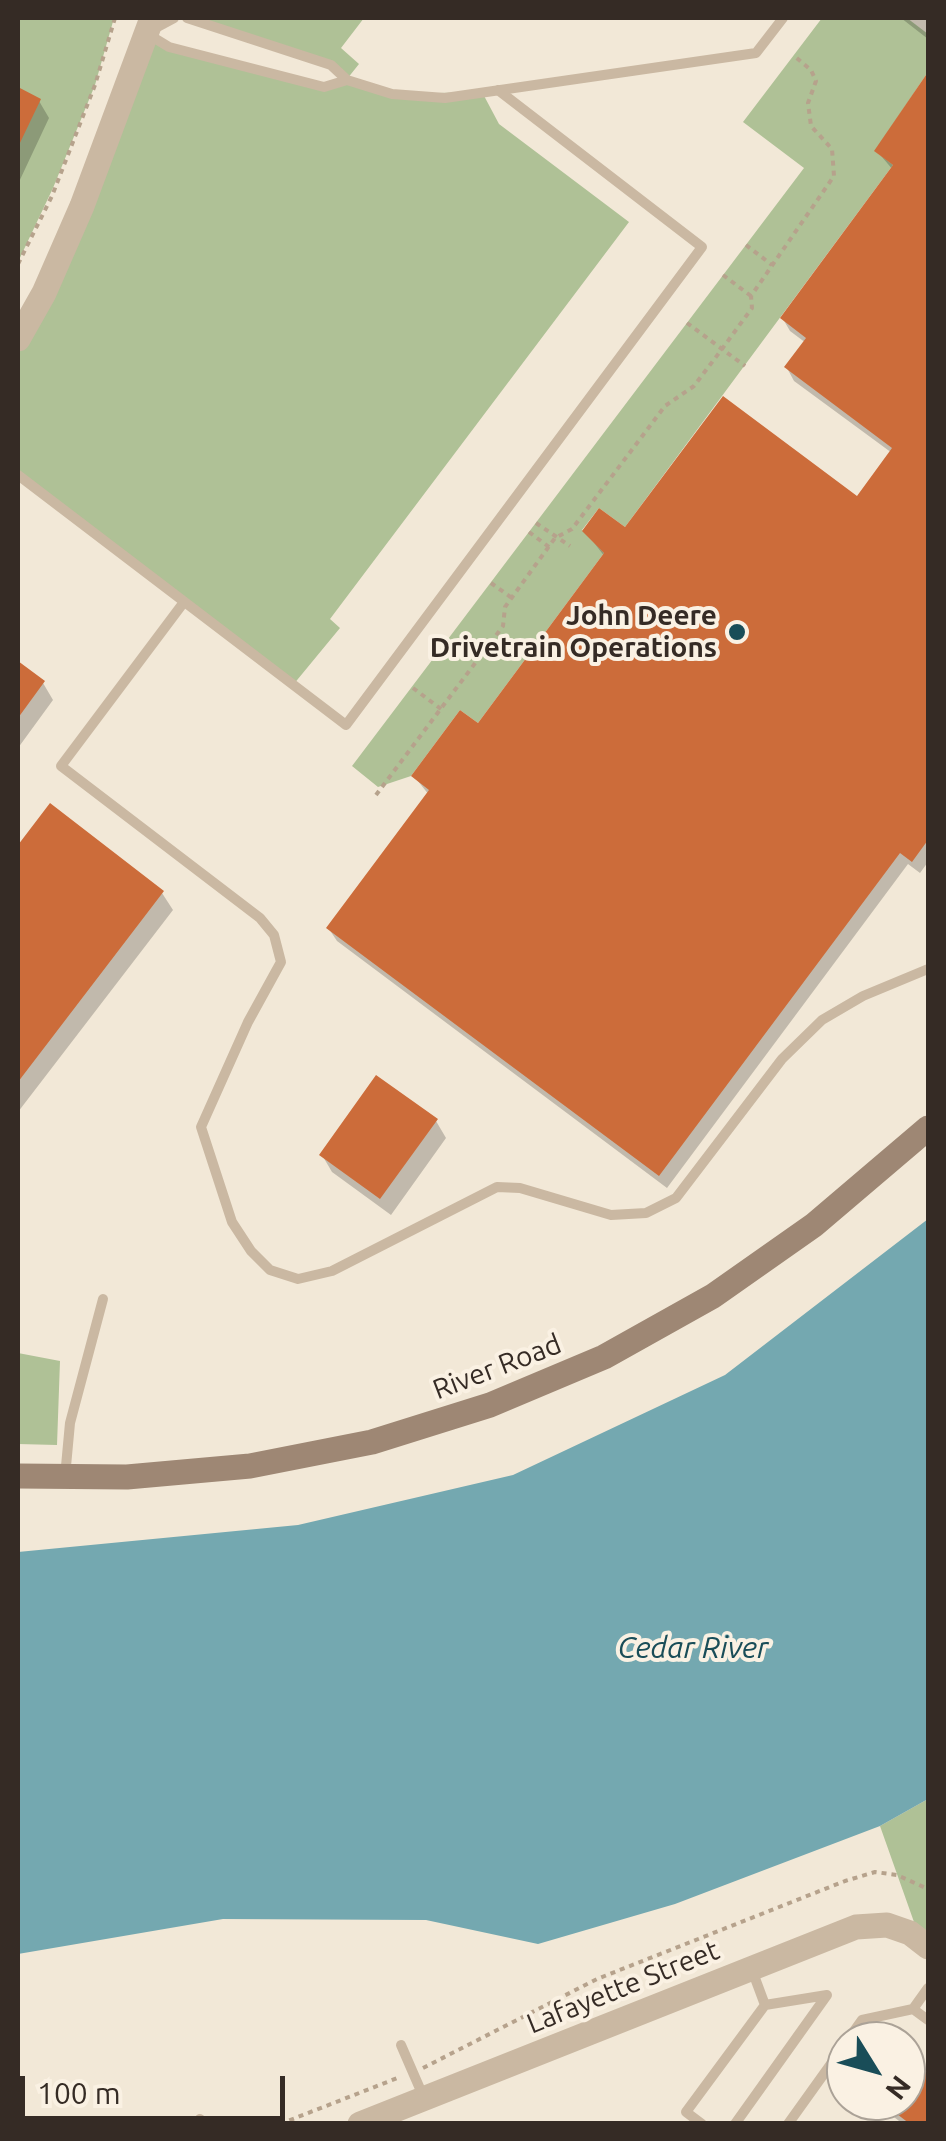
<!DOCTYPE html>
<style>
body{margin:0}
#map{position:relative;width:946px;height:2141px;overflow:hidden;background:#f2e8d7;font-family:Ubuntu,sans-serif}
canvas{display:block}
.frame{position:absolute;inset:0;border:20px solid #352b25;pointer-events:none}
.north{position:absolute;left:826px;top:2021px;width:100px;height:100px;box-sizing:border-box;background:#faf1e3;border:2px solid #aba297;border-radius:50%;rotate:127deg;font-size:28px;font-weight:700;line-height:40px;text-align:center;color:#352b25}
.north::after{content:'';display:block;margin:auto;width:35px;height:45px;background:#194d58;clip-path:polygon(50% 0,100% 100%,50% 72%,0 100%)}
.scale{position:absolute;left:20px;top:2076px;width:265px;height:45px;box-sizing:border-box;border:5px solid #352b25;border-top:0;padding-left:12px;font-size:30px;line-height:35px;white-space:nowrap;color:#352b25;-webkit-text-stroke:8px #faf1e3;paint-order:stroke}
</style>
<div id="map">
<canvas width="946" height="2141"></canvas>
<div class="frame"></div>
<div class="north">N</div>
<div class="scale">100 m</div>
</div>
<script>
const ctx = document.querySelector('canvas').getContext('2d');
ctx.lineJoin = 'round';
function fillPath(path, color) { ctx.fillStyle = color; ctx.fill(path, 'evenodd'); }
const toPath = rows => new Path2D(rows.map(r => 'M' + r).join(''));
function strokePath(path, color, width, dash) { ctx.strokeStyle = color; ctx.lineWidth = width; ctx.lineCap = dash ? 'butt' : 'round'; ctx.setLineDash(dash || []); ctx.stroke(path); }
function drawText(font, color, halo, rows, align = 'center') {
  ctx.font = font + ' Ubuntu,sans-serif'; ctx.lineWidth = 8; ctx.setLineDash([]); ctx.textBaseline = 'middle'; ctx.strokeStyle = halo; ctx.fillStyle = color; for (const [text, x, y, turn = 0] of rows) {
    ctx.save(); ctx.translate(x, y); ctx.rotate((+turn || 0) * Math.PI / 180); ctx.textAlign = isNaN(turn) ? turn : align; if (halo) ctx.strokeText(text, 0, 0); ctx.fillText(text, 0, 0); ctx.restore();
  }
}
fillPath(toPath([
 [18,18,114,18,95,85,53,188,18,262],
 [187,18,364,18,341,48,359,64,347,79,392,94,482,92,499,124,629,222,330,619,340,628,293,685,18,475,18,339,146,33,169,47,324,87,346,80,331,65],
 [822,18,907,18,928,34,928,72,875,151,893,165,625,527,599,508,582,530,604,553,478,723,460,710,411,776,378,787,352,766,804,168,743,122],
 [18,1353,60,1361,57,1445,18,1444],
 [928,1799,928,1932,914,1922,880,1826]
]), '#afc196');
fillPath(toPath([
 [928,1219,928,1799,880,1826,675,1904,538,1944,426,1920,223,1919,18,1954,18,1552,298,1525,513,1475,725,1375]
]), '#74a8b0');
fillPath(toPath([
 [901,18,928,18,928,39],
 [928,77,928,862,920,873,908,864,667,1188,337,941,329,929,429,795,414,776,479,727,605,557,585,531,625,530,857,499,892,453,794,381,787,368,806,343,790,331,783,319,893,170,877,151],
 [18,90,39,101,49,118,18,184],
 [18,664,43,683,53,700,18,748],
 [51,806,162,893,173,910,18,1112,18,849],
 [436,1121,446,1138,391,1215,332,1172,322,1155],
 [869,2033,880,2041,863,2041],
 [906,2061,928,2077,928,2124,903,2124,873,2101,906,2101]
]), '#0003');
fillPath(toPath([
 [928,72,928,840,912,862,900,853,659,1176,326,928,429,790,411,776,460,710,478,723,604,553,582,531,599,508,625,527,723,396,857,496,892,448,784,367,806,338,780,318,893,165,874,151],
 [18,87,41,99,18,147],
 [18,661,45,681,18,718],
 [50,803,164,891,18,1082,18,845],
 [376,1075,438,1119,380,1199,319,1155],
 [906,2057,928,2074,928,2124,910,2124,880,2101,906,2101]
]), '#cc6c3a');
strokePath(toPath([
 [746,245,772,265],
 [18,264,52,196,95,85,115,18],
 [723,275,751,296],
 [687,323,745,366],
 [536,523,570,546],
 [529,532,549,547],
 [491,583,512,598],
 [413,688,441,709],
 [376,795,503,626,505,607,555,538,572,529,665,406,694,386,722,349,752,308,751,296,834,176,832,149,811,126,808,103,816,81,811,70,793,55],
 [423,2068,597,1979,845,1881,875,1872,897,1875,928,1889],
 [280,2124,400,2077]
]), '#b6a28c', 4, [5, 5]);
strokePath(toPath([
 [174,18,146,33,169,47,324,87,347,80],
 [187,18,331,65,347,80,392,94,445,98,756,53,783,18],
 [18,475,346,725,702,247,498,90],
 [184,602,61,766,260,918,274,935,281,962,248,1022,201,1127,232,1222,251,1251,270,1270,298,1279,332,1271,497,1187,520,1188,611,1215,646,1213,676,1198,782,1059,822,1020,863,996,928,969],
 [65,1477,70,1423,103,1299],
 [752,1970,765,2005],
 [928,1988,913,2009,928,2020],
 [847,2041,862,2020,913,2009],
 [401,2045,424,2098],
 [200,2119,202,2124],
 [702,2124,686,2112,765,2005,827,1995,735,2124],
 [788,2124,846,2043]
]), '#cab8a2', 10);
strokePath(toPath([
 [18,339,44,293,82,206,152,18],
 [360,2124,856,1927,887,1925,910,1933,928,1947]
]), '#cab8a2', 25);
strokePath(toPath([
 [18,1476,127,1477,250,1466,372,1442,490,1405,604,1357,713,1296,814,1225,928,1128]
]), '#9e8774', 25);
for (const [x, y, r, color] of [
 [737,632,10,"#194d58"]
]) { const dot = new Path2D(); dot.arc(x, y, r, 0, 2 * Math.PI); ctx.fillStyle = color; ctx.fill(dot); strokePath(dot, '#faf1e3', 4); }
drawText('bold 28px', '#352b25', '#faf1e3', [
 ["John Deere",717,616],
 ["Drivetrain Operations",717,648]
], 'right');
drawText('28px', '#352b25', '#faf1e3', [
 ["River Road",497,1367,-21],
 ["Lafayette Street",623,1987,-22]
]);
drawText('italic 30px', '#194d58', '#faf1e3', [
 ["Cedar River",693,1648]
]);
</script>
